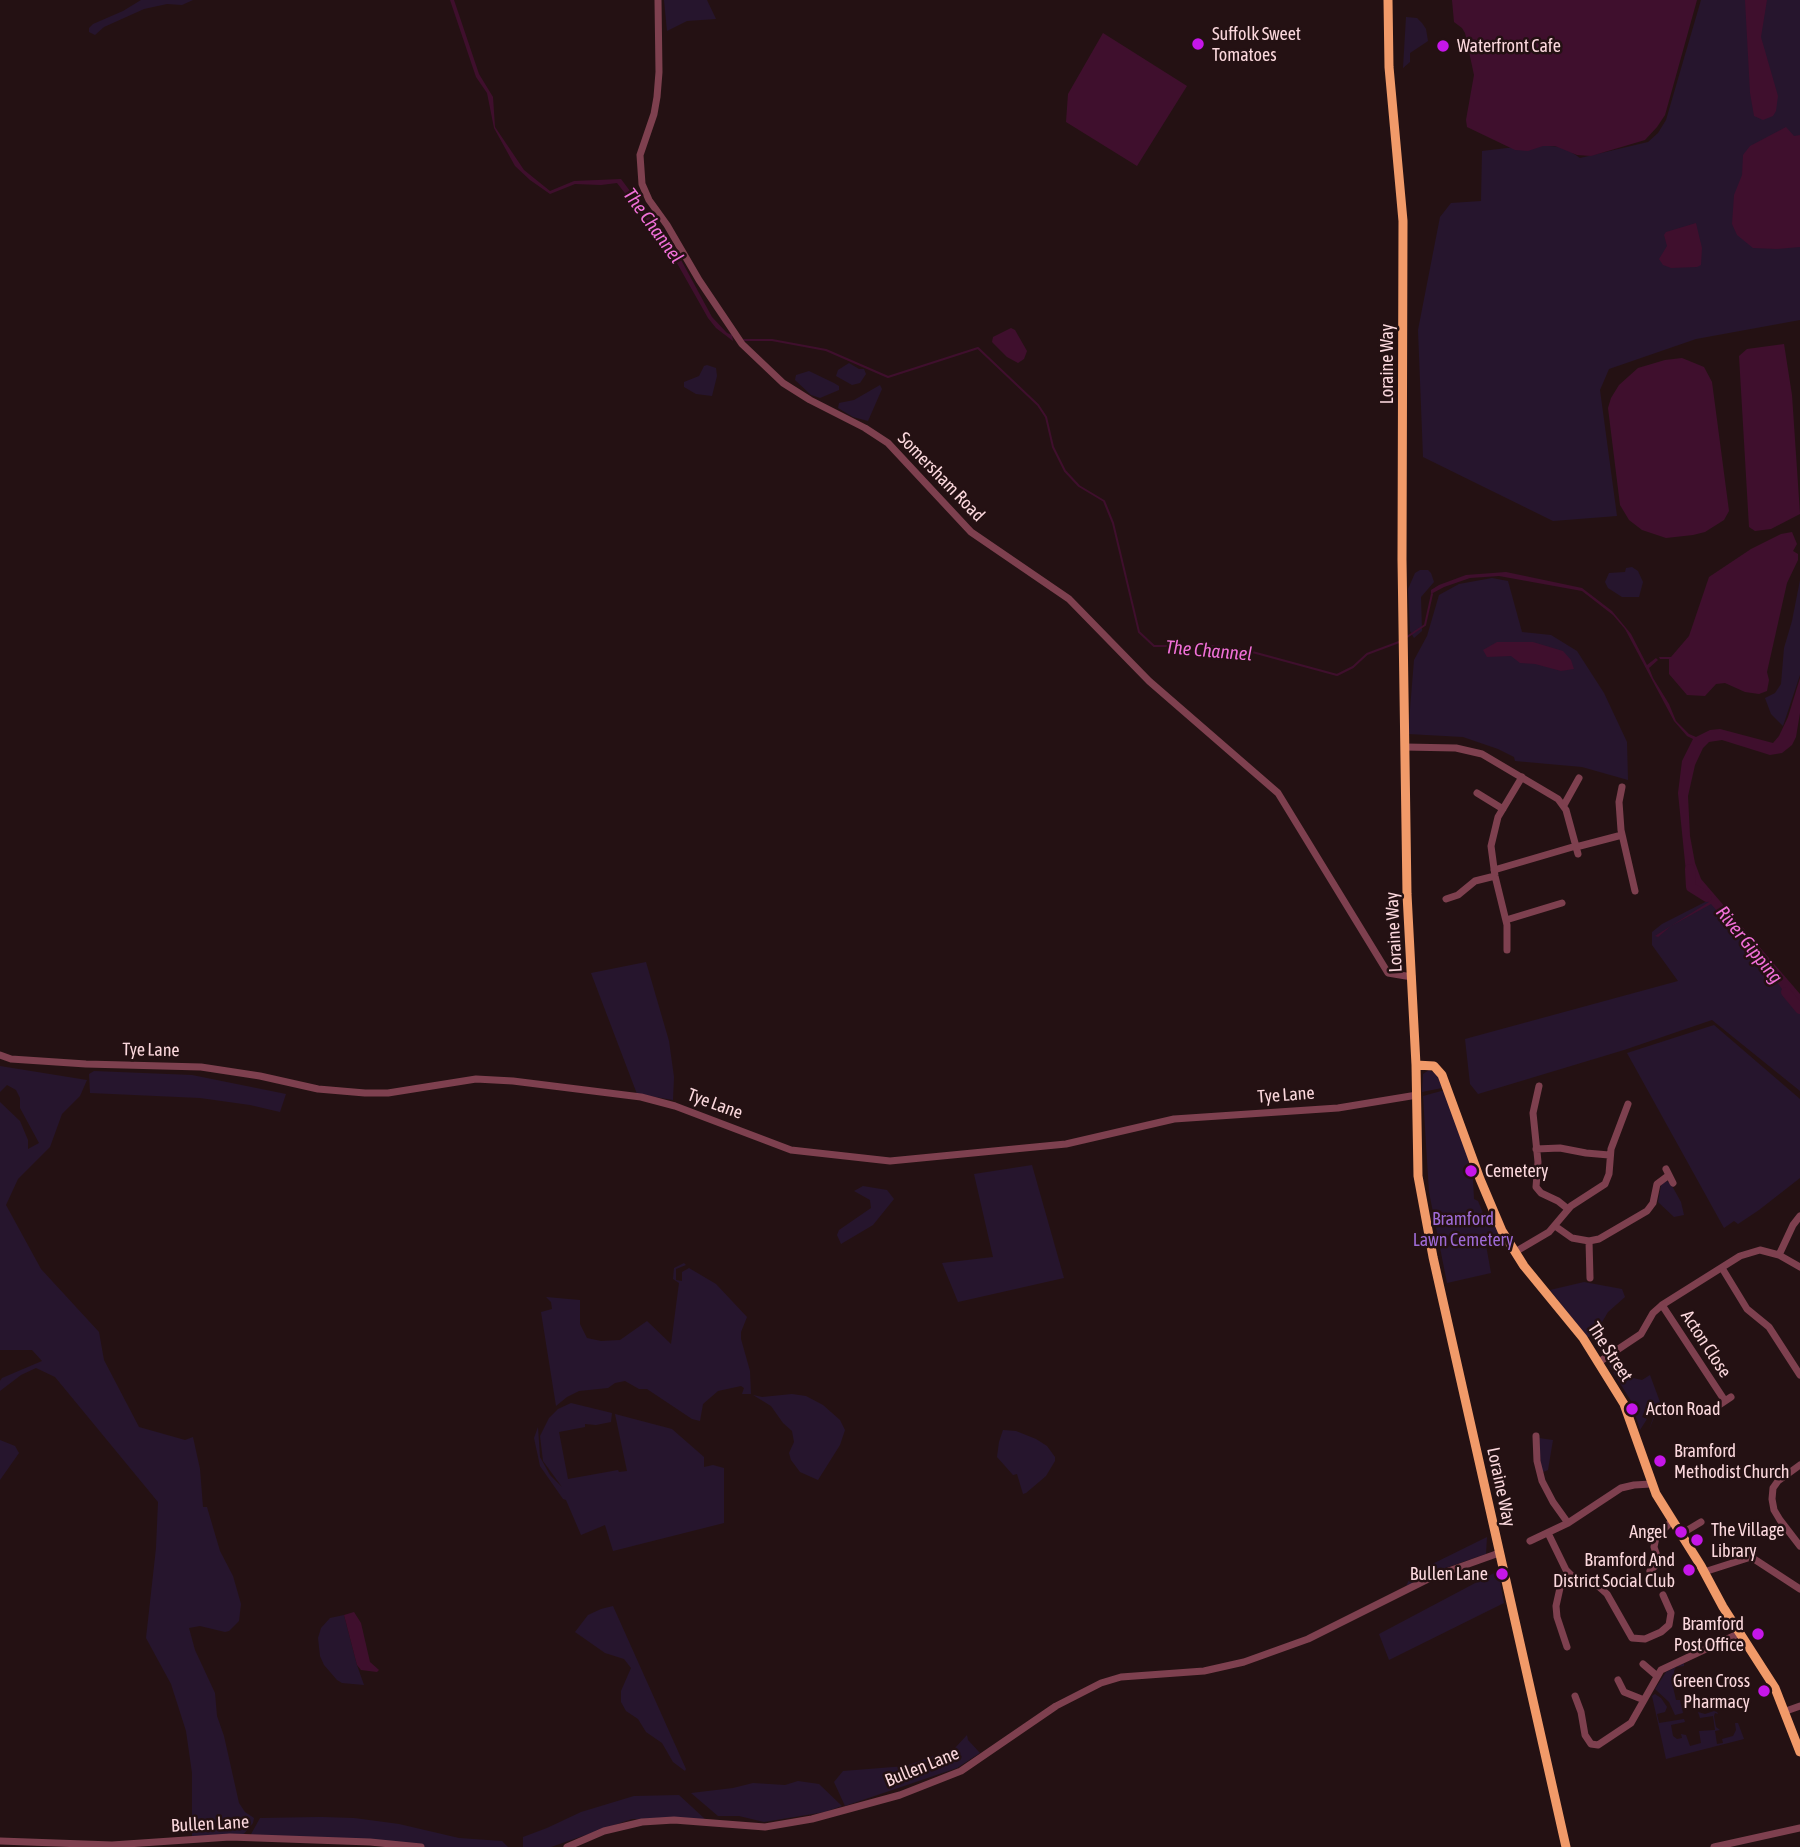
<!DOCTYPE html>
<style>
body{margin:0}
canvas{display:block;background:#241113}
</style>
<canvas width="1800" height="1847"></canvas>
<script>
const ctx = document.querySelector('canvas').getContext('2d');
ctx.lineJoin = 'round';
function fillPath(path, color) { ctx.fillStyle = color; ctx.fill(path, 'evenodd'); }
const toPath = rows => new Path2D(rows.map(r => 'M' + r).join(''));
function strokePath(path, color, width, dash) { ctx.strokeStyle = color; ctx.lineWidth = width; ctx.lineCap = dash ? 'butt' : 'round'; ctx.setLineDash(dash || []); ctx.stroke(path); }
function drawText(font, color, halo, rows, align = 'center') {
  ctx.font = font + ' "Asap Condensed",sans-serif'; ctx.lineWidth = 5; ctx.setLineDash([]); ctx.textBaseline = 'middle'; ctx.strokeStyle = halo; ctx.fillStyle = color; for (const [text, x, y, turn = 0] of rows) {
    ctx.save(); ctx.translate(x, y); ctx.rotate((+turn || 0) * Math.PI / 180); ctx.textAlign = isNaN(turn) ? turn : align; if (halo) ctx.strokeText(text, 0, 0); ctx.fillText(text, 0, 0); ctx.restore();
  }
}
fillPath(toPath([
 [141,0,193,0,182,5,167,4,144,9,104,27,95,35,89,32,89,28,93,24,123,11],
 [664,0,707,0,716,19,687,21,667,31],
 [1701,0,1800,0,1800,320,1696,339,1609,369,1600,390,1617,516,1553,521,1423,457,1418,330,1440,217,1451,203,1481,201,1482,151,1532,145,1564,147,1580,158,1648,142,1658,133,1666,120],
 [1406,17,1417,18,1422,23,1426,29,1428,41,1410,53,1410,62,1403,68],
 [849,363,859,369,864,369,866,374,860,383,852,385,836,376,838,370],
 [707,365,716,368,717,376,712,396,696,394,684,387,684,382,699,376,704,366],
 [809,371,834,383,839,386,839,390,820,398,811,395,795,380,796,375],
 [880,385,882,389,868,421,853,417,838,408,839,403,854,400],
 [1632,567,1638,571,1643,582,1639,597,1622,597,1608,588,1605,582,1609,573,1625,572,1626,568],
 [1420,570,1428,570,1431,573,1434,582,1421,597,1422,631,1414,638,1410,631,1408,589,1415,573],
 [1492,578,1508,581,1522,632,1551,635,1577,651,1604,693,1627,742,1628,780,1582,767,1515,761,1514,757,1498,749,1463,737,1408,734,1414,660,1427,636,1439,595,1459,584],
 [1800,580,1800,675,1783,726,1771,714,1765,698,1775,693,1781,684,1784,648,1792,621],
 [1711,899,1758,954,1800,1009,1800,1091,1712,1020,1624,1050,1478,1094,1470,1084,1465,1039,1678,981,1652,945,1652,932,1662,924],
 [646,962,669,1041,674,1077,673,1100,637,1094,591,973],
 [1714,1025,1800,1099,1800,1178,1759,1210,1738,1224,1734,1221,1724,1228,1627,1053],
 [0,1066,87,1080,80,1096,62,1114,50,1147,18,1179,6,1205,41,1269,99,1332,104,1360,139,1427,185,1440,193,1437,200,1469,203,1507,207,1507,220,1551,233,1576,241,1604,239,1621,229,1631,225,1632,200,1626,189,1628,195,1650,215,1693,217,1716,224,1736,239,1803,245,1812,254,1818,253,1823,243,1835,192,1836,192,1773,186,1731,171,1684,146,1638,156,1548,158,1502,55,1377,36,1368,21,1375,0,1391,0,1381,2,1378,42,1361,32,1350,0,1350,0,1102,20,1121,28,1140,28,1149,39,1143,20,1108,20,1098,16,1090,7,1085,0,1092],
 [1429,1070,1438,1075,1442,1088,1422,1092,1423,1074],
 [94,1071,192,1075,286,1094,280,1112,250,1105,200,1098,90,1093,89,1074],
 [1445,1090,1471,1164,1468,1166,1473,1180,1474,1199,1478,1201,1483,1213,1492,1218,1502,1241,1486,1245,1491,1273,1447,1283,1429,1192,1423,1096],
 [1032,1165,1064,1278,958,1302,942,1263,993,1257,974,1174],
 [1667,1181,1671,1184,1681,1202,1684,1215,1674,1217,1658,1202,1661,1185],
 [863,1186,887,1190,894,1199,873,1225,841,1244,837,1235,839,1230,871,1208,870,1200,854,1191],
 [684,1263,686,1265,676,1269,676,1280,682,1281,682,1272,689,1268,716,1284,747,1317,741,1332,741,1339,750,1371,751,1394,742,1394,744,1388,741,1386,718,1391,703,1404,700,1421,692,1419,647,1389,639,1389,625,1381,615,1383,608,1388,579,1391,567,1397,556,1406,541,1312,552,1309,551,1302,546,1297,580,1300,580,1324,587,1338,601,1341,620,1340,647,1321,671,1344,679,1283,673,1279,674,1268],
 [1584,1282,1622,1289,1625,1297,1608,1312,1595,1334,1589,1337,1587,1337,1550,1290],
 [1617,1355,1633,1378,1642,1380,1650,1375,1660,1402,1649,1430,1656,1409,1647,1405,1642,1417,1647,1419,1640,1430,1631,1401,1607,1362],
 [792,1394,806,1396,823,1405,840,1420,845,1430,840,1445,818,1480,800,1472,791,1460,789,1453,794,1442,792,1431,783,1423,771,1406,753,1395,762,1397],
 [571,1403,612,1413,611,1422,596,1425,585,1424,585,1427,559,1432,568,1479,618,1470,619,1472,627,1471,615,1414,672,1429,704,1457,704,1467,713,1465,724,1468,724,1523,613,1551,605,1525,581,1535,566,1500,563,1499,540,1466,534,1438,538,1427,540,1457,550,1475,562,1487,543,1461,540,1436,549,1418,558,1409],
 [1003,1430,1016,1431,1036,1439,1047,1446,1055,1457,1055,1461,1046,1476,1026,1493,1023,1494,1017,1474,1013,1475,997,1457,999,1442],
 [1539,1438,1553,1440,1548,1470,1541,1473],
 [0,1440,15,1446,19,1453,0,1480],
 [1487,1537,1486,1554,1434,1572,1406,1586,1412,1574],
 [1496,1572,1500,1581,1504,1603,1389,1660,1379,1634],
 [613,1606,686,1769,685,1771,673,1762,662,1743,646,1732,638,1719,626,1711,621,1702,621,1691,631,1668,624,1659,605,1653,575,1632,588,1615,601,1609],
 [344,1615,357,1665,364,1685,342,1683,337,1680,324,1665,320,1656,318,1638,321,1628,330,1618],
 [1684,1663,1684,1666,1676,1667,1674,1671,1677,1686,1673,1687,1676,1700,1680,1700,1683,1713,1675,1715,1669,1702,1655,1689,1666,1672],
 [1655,1694,1661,1698,1667,1707,1665,1712,1657,1714,1659,1723,1684,1719,1685,1722,1671,1725,1673,1736,1677,1739,1682,1738,1681,1734,1686,1735,1690,1746,1701,1743,1699,1731,1715,1730,1713,1716,1700,1718,1698,1712,1705,1714,1714,1711,1717,1712,1718,1714,1715,1713,1714,1716,1716,1727,1720,1730,1715,1731,1717,1744,1723,1743,1722,1739,1733,1736,1736,1730,1735,1723,1738,1723,1744,1739,1666,1759,1652,1696],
 [967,1735,968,1740,980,1753,957,1768,845,1806,834,1782,843,1771,906,1766,955,1748],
 [798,1781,819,1784,842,1806,825,1812,764,1822,739,1816,718,1816,691,1793,733,1788,753,1783,785,1785],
 [679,1795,705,1819,632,1819,551,1847,523,1847,523,1837,547,1828,581,1812,634,1796],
 [321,1817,354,1818,399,1824,459,1838,502,1841,508,1847,424,1847,250,1836,260,1818]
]), '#26152d');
fillPath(toPath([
 [450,0,454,0,479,74,493,97,495,127,524,170,550,191,574,181,621,179,680,258,712,317,727,333,732,335,733,341,716,328,708,318,669,249,617,183,601,185,575,184,550,194,530,180,515,166,494,128,487,93,476,77],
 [1452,0,1697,0,1672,90,1665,115,1657,127,1645,140,1591,156,1577,155,1555,146,1543,146,1528,151,1515,150,1467,127,1466,120,1474,75,1465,33,1462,28,1454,22],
 [1745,0,1767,0,1761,37,1778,96,1776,111,1773,116,1763,120,1754,116,1750,93],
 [1103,33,1187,86,1137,166,1066,122,1068,94],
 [1786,127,1794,136,1800,135,1800,247,1777,249,1753,248,1737,235,1732,224,1734,195,1742,175,1743,155,1750,146],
 [1696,223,1702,248,1701,265,1697,267,1671,268,1663,265,1659,259,1667,246,1664,235,1666,232],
 [1011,328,1015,330,1027,351,1024,359,1018,363,1007,357,992,342,993,337],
 [1784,344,1792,395,1800,514,1771,529,1755,531,1749,527,1739,356,1747,349],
 [1682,358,1704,367,1712,382,1729,511,1724,520,1705,532,1693,535,1666,538,1642,530,1629,520,1620,505,1608,408,1611,398,1619,385,1638,368,1665,360],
 [1792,532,1797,544,1793,551,1798,554,1798,560,1787,583,1767,672,1769,680,1767,691,1759,694,1745,692,1725,683,1716,684,1705,696,1687,695,1669,674,1669,659,1660,659,1659,657,1671,657,1689,636,1709,577,1751,549,1781,534],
 [1506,572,1582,588,1612,611,1631,634,1647,665,1656,658,1658,660,1649,668,1653,678,1669,704,1676,721,1689,734,1696,737,1710,730,1720,729,1773,743,1779,736,1788,717,1800,678,1800,713,1796,737,1792,745,1782,753,1770,755,1722,740,1709,742,1703,748,1695,765,1688,796,1690,836,1695,863,1701,879,1800,994,1800,1008,1784,992,1771,973,1711,904,1671,926,1658,937,1655,936,1709,902,1695,890,1686,872,1678,793,1682,761,1693,739,1687,736,1674,721,1625,629,1613,615,1582,591,1499,576,1470,578,1444,587,1431,594,1431,590,1439,585,1466,575],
 [1497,642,1533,642,1563,651,1571,660,1574,669,1561,671,1535,664,1520,663,1511,656,1487,657,1483,650],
 [354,1612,361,1623,370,1662,379,1670,377,1672,361,1670,357,1665,344,1615]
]), '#3f0f2d');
strokePath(toPath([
 [744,340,772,340,826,350,888,377,978,348,1038,405,1046,417,1053,447,1065,471,1079,486,1104,501,1113,523,1139,632,1154,646,1215,646,1245,650,1337,675,1353,667,1367,654,1399,642],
 [1407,637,1425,625,1432,594]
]), '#3f0f2d', 2);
strokePath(toPath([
 [1690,869,1691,887,1707,897],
 [1786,992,1800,1009]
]), '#3f0f2d', 10);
strokePath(toPath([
 [658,0,659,72,657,97,654,114,640,155,642,184,649,200,667,225,699,280,742,344,783,383,810,400,865,428,888,443,971,532,1069,599,1149,681,1278,793,1388,973,1412,977],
 [1405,747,1456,748,1482,754,1558,799,1566,810,1578,854],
 [1622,787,1619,802,1621,830,1635,891],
 [1477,793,1503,809],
 [1564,805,1579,778],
 [1576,847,1622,835],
 [1494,870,1576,846],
 [1446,899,1458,895,1475,881,1495,876],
 [1506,920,1562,903],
 [1507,950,1507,925,1495,876,1491,846,1498,817,1522,777],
 [0,1055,11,1059,86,1064,201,1067,260,1076,318,1089,365,1093,388,1093,476,1079,513,1081,641,1097,675,1106,791,1150,890,1161,1066,1144,1174,1119,1338,1108,1417,1095],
 [1539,1086,1533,1113,1538,1162,1536,1187,1541,1193,1558,1201,1568,1209],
 [1536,1149,1560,1148,1586,1153,1609,1155],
 [1666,1169,1673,1183],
 [1555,1226,1572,1238,1589,1241,1599,1239,1647,1211,1653,1203,1657,1184,1669,1175],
 [1589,1241,1590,1278],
 [1515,1252,1549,1232,1571,1206,1605,1184,1609,1174,1611,1149,1628,1104],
 [1779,1255,1800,1267],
 [1722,1268,1747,1309,1769,1327,1800,1375],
 [1662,1305,1725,1401],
 [1599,1362,1641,1334,1653,1313,1662,1305,1740,1256,1760,1250,1779,1255,1793,1225,1800,1216],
 [1719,1405,1731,1397],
 [1536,1436,1537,1461,1542,1481,1553,1502,1568,1523],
 [1800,1465,1778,1481,1773,1488,1772,1499,1774,1510,1780,1520,1800,1546],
 [1548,1533,1566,1570,1572,1576,1598,1586,1607,1594,1632,1638,1645,1639,1661,1632,1669,1625,1671,1613,1663,1595],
 [1681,1534,1701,1522],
 [1530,1541,1568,1523,1621,1488,1634,1485,1651,1484],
 [1650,1571,1659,1562,1654,1547,1656,1537,1672,1521],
 [1704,1572,1751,1557,1800,1589],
 [1567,1647,1557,1617,1556,1606,1560,1588,1570,1574],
 [1643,1664,1657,1676],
 [1618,1680,1624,1692,1644,1700],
 [1575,1696,1581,1712,1585,1735,1591,1744,1598,1745,1631,1723,1661,1670,1740,1633],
 [1786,1711,1800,1706],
 [0,1841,112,1845,230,1837,370,1842,421,1847],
 [567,1847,604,1831,642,1822,674,1820,765,1827,812,1819,900,1795,961,1771,1056,1706,1101,1683,1121,1677,1204,1671,1244,1662,1308,1639,1432,1577,1499,1553],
 [1714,1847,1800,1828]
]), '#7e404f', 7);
strokePath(toPath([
 [1388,0,1389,67,1403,221,1402,559,1407,894,1416,1065,1418,1176,1433,1257,1566,1847],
 [1416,1065,1434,1066,1442,1075,1480,1179,1502,1231,1524,1266,1583,1338,1624,1404,1656,1494,1701,1566,1723,1607,1775,1688,1800,1752]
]), '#f19a69', 9);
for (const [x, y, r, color] of [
 [1198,44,7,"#c616e9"],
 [1443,46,7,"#c616e9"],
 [1471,1171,7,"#c616e9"],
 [1632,1409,7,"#c616e9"],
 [1660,1461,7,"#c616e9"],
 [1681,1532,7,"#c616e9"],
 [1697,1540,7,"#c616e9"],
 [1689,1570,7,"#c616e9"],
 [1502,1574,7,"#c616e9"],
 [1758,1634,7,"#c616e9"],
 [1764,1691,7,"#c616e9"]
]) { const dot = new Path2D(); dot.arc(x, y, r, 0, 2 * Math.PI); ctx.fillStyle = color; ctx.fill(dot); strokePath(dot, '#241113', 2.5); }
drawText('18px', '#fbd8dd', '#241113', [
 ["Suffolk Sweet",1212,34],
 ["Tomatoes",1212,55],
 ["Waterfront Cafe",1457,46],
 ["Cemetery",1485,1171],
 ["Acton Road",1646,1409],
 ["Bramford",1674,1451],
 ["Methodist Church",1674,1472],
 ["The Village",1711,1530],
 ["Library",1711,1551],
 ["Angel",1667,1532,"right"],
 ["Bramford And",1675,1560,"right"],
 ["District Social Club",1675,1581,"right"],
 ["Bullen Lane",1488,1574,"right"],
 ["Bramford",1744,1624,"right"],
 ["Post Office",1744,1645,"right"],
 ["Green Cross",1750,1681,"right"],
 ["Pharmacy",1750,1702,"right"]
], 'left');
drawText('18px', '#fbd8dd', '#241113', [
 ["Loraine Way",1387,364,-90],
 ["Somersham Road",941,477,46],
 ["Loraine Way",1394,932,-93],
 ["Tye Lane",151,1050,1],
 ["Tye Lane",1286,1095,-4],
 ["Tye Lane",715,1104,20],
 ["Acton Close",1706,1344,57],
 ["The Street",1610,1352,57],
 ["Loraine Way",1501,1487,78],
 ["Bullen Lane",922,1767,-22],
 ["Bullen Lane",210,1824,-3]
]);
drawText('18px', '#9e6ad5', '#241113', [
 ["Bramford",1463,1219],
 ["Lawn Cemetery",1463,1240]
]);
drawText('italic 19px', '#f170d8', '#241113', [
 ["The Channel",653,226,54],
 ["The Channel",1209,651,5],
 ["River Gipping",1749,945,51]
]);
</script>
